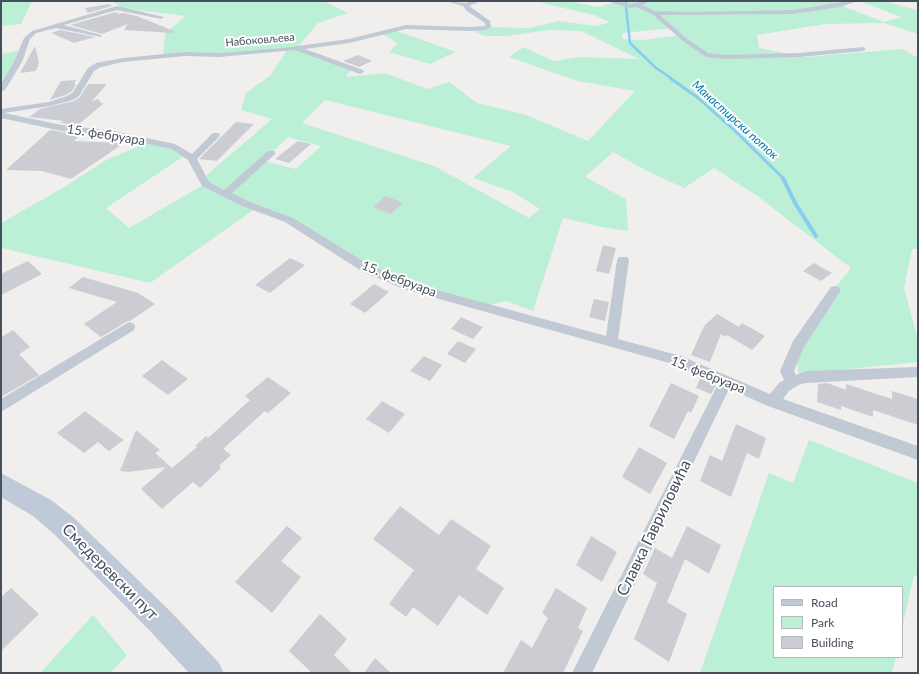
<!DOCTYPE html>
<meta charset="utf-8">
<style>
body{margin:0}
#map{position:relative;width:919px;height:674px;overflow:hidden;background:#f1eeee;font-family:Lato,sans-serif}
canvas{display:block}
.frame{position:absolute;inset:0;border:2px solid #464f5c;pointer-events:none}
.legend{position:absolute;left:773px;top:586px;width:130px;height:72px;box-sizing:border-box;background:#fff;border:1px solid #b5b9be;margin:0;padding:5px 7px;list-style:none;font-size:12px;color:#464f5c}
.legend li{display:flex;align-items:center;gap:8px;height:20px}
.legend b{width:20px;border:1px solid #b5b9be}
</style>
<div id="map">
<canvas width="919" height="674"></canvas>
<div class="frame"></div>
<ul class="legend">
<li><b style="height:5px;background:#c0c9d8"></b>Road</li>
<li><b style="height:11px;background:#bbf0d6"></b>Park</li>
<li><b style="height:11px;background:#cbcdd3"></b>Building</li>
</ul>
</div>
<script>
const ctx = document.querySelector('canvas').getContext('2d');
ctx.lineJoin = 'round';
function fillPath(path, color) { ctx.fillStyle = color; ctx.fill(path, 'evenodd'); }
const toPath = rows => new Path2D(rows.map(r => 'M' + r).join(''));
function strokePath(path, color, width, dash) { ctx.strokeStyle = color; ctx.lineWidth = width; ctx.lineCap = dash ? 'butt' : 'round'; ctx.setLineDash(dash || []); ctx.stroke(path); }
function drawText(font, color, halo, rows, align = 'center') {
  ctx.font = font + ' Lato,sans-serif'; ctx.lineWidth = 4; ctx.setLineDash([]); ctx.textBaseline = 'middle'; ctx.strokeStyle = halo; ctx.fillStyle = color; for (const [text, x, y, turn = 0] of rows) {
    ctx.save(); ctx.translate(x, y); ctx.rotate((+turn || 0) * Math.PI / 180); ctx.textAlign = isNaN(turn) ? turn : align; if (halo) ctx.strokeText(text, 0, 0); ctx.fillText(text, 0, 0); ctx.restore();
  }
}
fillPath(toPath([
 [1,1,32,1,21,24,1,26],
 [113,1,323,1,348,13,318,23,297,48,351,69,346,77,385,73,427,89,449,82,477,103,526,115,588,141,635,91,577,81,509,57,523,47,554,61,580,57,639,59,581,31,550,30,506,36,484,36,469,29,488,27,529,28,559,21,597,26,610,22,594,15,542,3,543,1,568,1,598,7,620,1,841,1,835,3,884,22,901,17,862,2,883,1,918,10,918,34,884,23,825,24,757,35,759,48,805,57,902,49,918,58,918,249,912,249,904,288,918,340,918,362,798,374,796,341,822,304,851,268,756,195,714,168,684,188,645,170,613,152,585,177,626,199,628,231,602,227,563,218,533,311,507,301,481,307,367,269,279,216,256,208,150,283,1,248,1,223,61,189,108,159,152,141,187,154,106,208,129,228,205,184,203,178,272,119,241,110,246,93,271,75,287,50,163,56,165,34,185,16,121,8],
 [673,28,680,35,642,40,622,39,623,33],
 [325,100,511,146,473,178,513,192,540,209,529,218,434,166,302,123],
 [288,137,321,146,296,169,263,161],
 [394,30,456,52,430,64,389,52,398,43,380,33],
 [23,50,1,90,1,54],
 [809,440,918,483,918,577,914,575,902,629,902,587,774,587,774,657,896,657,892,673,700,673,769,473,793,483],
 [93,615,127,655,110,673,40,673]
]), '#bbf0d6');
strokePath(toPath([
 [625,1,626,3],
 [626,7,630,43,655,67,672,79]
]), '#86cdef', 2.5);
strokePath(toPath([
 [670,78,697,97,733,129,784,179]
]), '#86cdef', 3);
strokePath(toPath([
 [783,178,795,203,816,236]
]), '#86cdef', 4);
fillPath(toPath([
 [110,4,112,6,88,13,85,8],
 [116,12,118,14,123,13,137,16,174,31,173,33,124,30,128,24,102,34,70,25],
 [60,30,95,37,74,43,51,33],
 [35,46,39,63,36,71,20,73],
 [358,55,372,61,359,67,343,61],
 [76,80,74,84,76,84,72,91,66,95,50,100,61,81],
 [88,84,107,84,91,102,98,99,101,103,104,103,78,125,60,123,64,121,29,117,40,109,74,101,80,97],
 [236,122,254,124,217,161,199,159],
 [50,130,68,133,67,134,80,135,74,141,119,143,118,145,121,145,71,179,42,171,6,170],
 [298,141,311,144,289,163,275,159],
 [386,196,403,203,390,214,373,207],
 [603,245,616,248,609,274,596,271],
 [290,258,305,265,270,293,255,285],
 [28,261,42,274,1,295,1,274],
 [814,263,832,273,821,281,803,271],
 [83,277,138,293,155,304,130,321,128,321,101,337,84,324,117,302,69,288],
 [374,284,389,292,365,313,350,304],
 [594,299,609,302,605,321,589,317],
 [717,314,739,327,742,323,765,336,752,350,727,335,725,337,721,334,710,362,691,355,704,326],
 [461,317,483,327,473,339,451,329],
 [13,330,30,347,19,354,39,375,1,397,1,337],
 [458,341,476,349,465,363,447,354],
 [424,356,442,365,430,381,410,371],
 [162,360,188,379,168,395,142,376],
 [268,377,291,393,268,413,265,411,223,449,231,455,219,466,221,468,200,488,193,482,162,509,141,489,166,467,128,472,120,471,136,430,160,450,155,453,172,468,197,447,195,446,206,436,208,438,250,400,245,396],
 [700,378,716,385,711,394,696,388],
 [671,383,699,396,691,413,688,411,674,439,649,426],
 [827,383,846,390,846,384,892,399,892,391,918,399,918,425,873,410,873,417,841,406,841,410,817,402,818,384],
 [382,401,405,414,389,433,366,419],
 [85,411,98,421,124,440,109,451,98,442,84,453,57,433],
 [736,424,766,438,759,459,747,453,731,497,700,481,710,455,722,461],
 [639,447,667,463,650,494,622,477],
 [400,506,439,535,451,519,491,546,476,569,504,588,487,615,459,595,438,626,413,607,406,617,389,604,414,570,373,539],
 [287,526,302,538,281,561,301,577,272,613,235,582],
 [687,526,721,545,709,574,685,559,667,602,687,614,669,662,634,639,657,583,643,574,655,548,672,558],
 [591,536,617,552,602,582,576,565],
 [11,588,39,614,1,651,1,597],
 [556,588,587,608,578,628,583,631,563,673,503,673,521,640,532,648,548,618,542,613],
 [320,614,347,639,334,655,352,673,312,673,289,651],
 [375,658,391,673,364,673]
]), '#cbcdd3');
fillPath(toPath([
 [446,1,465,3,472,1,481,1,469,6,490,21,491,27,485,30,469,31,406,29,349,43,305,49,363,70,364,72,360,74,295,50,219,57,185,56,123,62,101,67,94,71,79,96,73,100,50,106,4,113,62,125,114,131,175,144,192,154,213,133,219,133,220,135,219,137,197,159,209,182,224,190,268,151,274,151,276,153,274,155,232,193,250,202,293,218,371,266,415,284,606,336,617,260,619,257,627,257,629,260,618,339,681,356,770,394,779,383,784,380,780,371,793,341,831,287,835,286,839,287,841,290,804,347,794,371,796,375,806,371,918,367,918,377,806,383,798,385,789,391,783,399,918,446,918,460,768,406,729,389,592,673,572,673,718,384,673,364,407,290,363,272,285,222,242,206,202,186,188,160,172,149,114,137,62,131,1,118,1,109,49,102,67,96,73,92,88,68,96,63,123,58,185,52,219,53,283,48,349,39,406,25,469,27,485,26,485,23,467,11,463,6,446,1],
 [606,1,617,1,631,4,644,1,647,3,642,5,655,11,691,12,793,10,848,1,858,1,840,7,793,14,660,15,687,39,708,53,726,55,799,53,863,47,866,49,863,51,799,57,726,59,706,57,683,41,652,14,636,7,631,8,606,1],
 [117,6,164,17,161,19,117,10,64,25,101,35,101,37,56,28,36,33,30,39,22,62,5,90,1,92,1,84,14,62,24,38,32,31,117,6],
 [129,322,134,324,135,327,134,330,1,412,1,399,129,322]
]), '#c1c9d4');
fillPath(toPath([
 [1,473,51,500,73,517,171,612,219,663,224,673,189,673,151,632,55,535,33,516,1,497,1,473]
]), '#c0c9d8');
drawText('11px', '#464f5c', '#fff', [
 ["Набоковљева",260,40,-5]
]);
drawText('italic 12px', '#0778ae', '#fff', [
 ["Манастирски поток",735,120,42]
]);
drawText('13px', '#464f5c', '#fff', [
 ["15. фебруара",106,135,9],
 ["15. фебруара",399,279,21],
 ["15. фебруара",708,375,22]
]);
drawText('16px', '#464f5c', '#fff', [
 ["Славка Гавриловића",654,528,-64],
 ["Смедеревски пут",110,572,45]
]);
</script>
